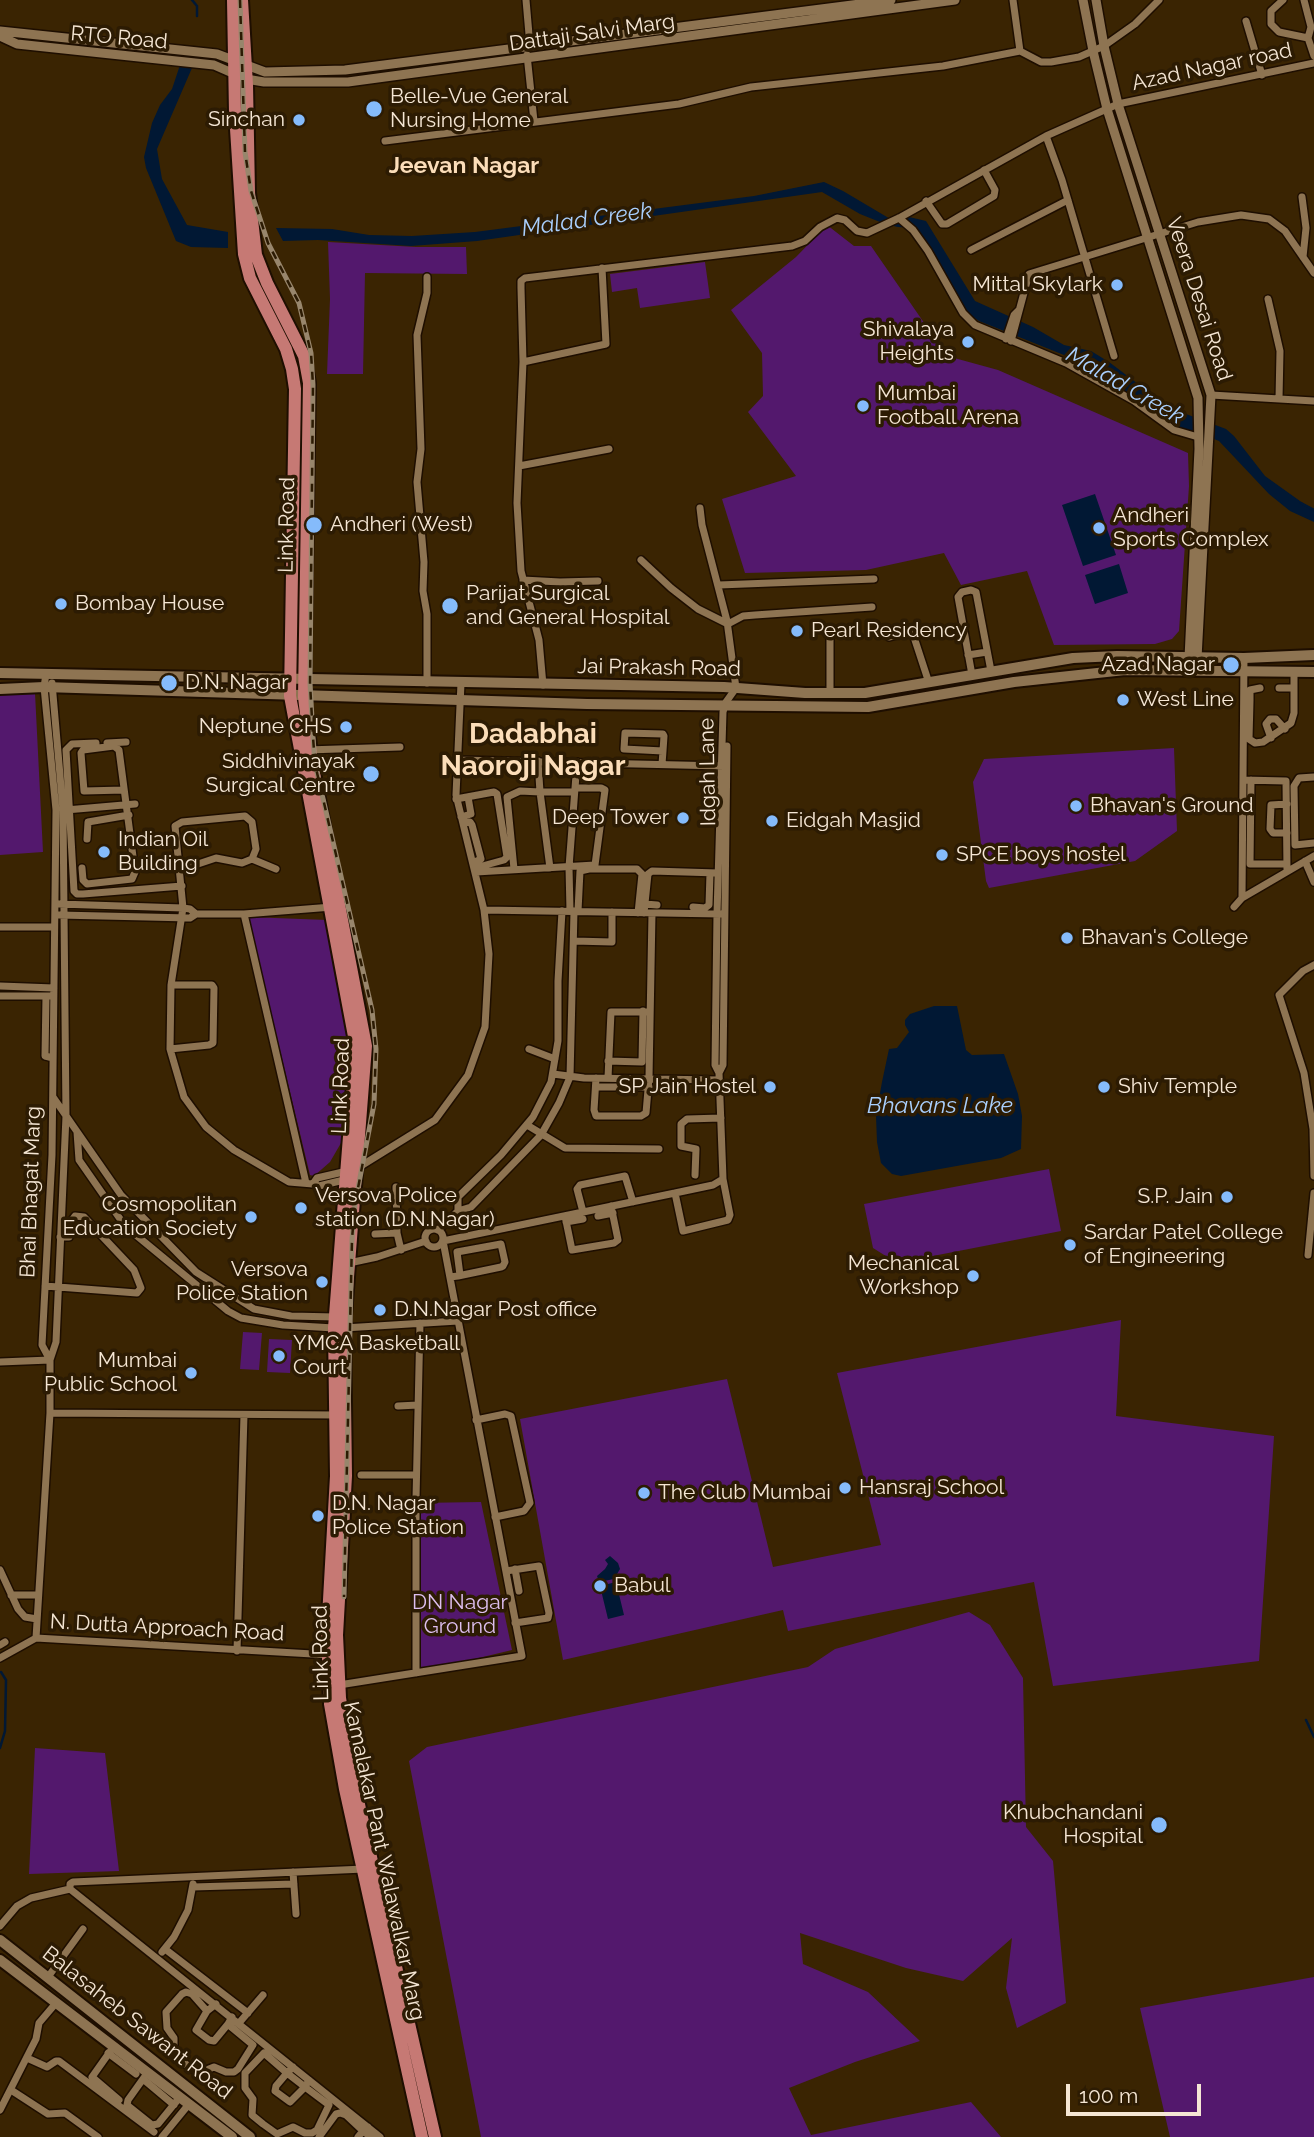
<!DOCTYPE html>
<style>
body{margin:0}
#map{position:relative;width:1314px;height:2137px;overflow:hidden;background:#3a2402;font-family:Raleway,sans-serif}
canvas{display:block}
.scale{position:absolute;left:1066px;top:2084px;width:135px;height:32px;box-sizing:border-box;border:4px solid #f5e6d4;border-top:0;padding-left:9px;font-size:21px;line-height:24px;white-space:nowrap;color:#f5e6d4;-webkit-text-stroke:5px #2c1b03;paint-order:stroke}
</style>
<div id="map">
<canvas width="1314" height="2137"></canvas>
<div class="scale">100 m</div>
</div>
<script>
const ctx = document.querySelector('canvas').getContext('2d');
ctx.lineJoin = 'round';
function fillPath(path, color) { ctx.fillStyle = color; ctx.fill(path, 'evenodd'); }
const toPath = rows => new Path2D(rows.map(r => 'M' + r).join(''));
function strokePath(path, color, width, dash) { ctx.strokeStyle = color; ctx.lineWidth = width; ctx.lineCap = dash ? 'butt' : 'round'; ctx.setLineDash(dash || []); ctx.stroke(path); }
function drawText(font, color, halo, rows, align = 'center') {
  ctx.font = font + ' Raleway,sans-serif'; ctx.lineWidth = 7; ctx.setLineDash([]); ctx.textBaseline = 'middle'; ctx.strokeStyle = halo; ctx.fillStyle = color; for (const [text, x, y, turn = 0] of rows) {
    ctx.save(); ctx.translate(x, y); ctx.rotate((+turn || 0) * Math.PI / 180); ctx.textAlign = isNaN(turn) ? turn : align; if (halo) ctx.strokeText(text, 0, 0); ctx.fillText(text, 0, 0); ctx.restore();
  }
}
fillPath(toPath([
 [827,225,854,246,871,246,947,356,998,370,1188,453,1189,486,1179,631,1172,639,1155,644,1054,645,1027,571,961,585,944,553,866,570,745,573,722,499,796,476,748,412,763,396,762,353,731,310,796,257],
 [328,242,416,247,466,247,467,274,365,273,363,374,327,374,330,299],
 [705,262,710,298,640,308,637,288,612,292,610,274],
 [35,693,43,852,0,855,0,694],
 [1174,748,1177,831,1135,861,989,888,986,881,973,782,984,759],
 [248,917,328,920,351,1051,341,1143,330,1162,314,1176,310,1175],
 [1049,1169,1061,1231,897,1263,873,1248,864,1204],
 [1121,1320,1116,1416,1274,1436,1259,1661,1053,1686,1034,1582,788,1631,783,1610,563,1660,520,1419,727,1379,773,1567,881,1545,837,1373],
 [243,1332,262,1333,259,1370,240,1369],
 [269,1339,292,1340,290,1373,267,1372],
 [481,1502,512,1650,416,1673,418,1503],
 [969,1612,990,1625,1023,1678,1026,1827,1053,1861,1066,2003,1017,2028,1006,1988,1012,1938,963,1981,906,1968,800,1933,803,1964,868,1992,920,2041,855,2062,789,2088,811,2135,971,2102,1001,2137,481,2137,409,1761,427,1747,808,1667,835,1649],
 [35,1748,105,1753,119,1871,29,1874],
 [1314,1977,1314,2137,1170,2137,1140,2008]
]), '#53186d');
fillPath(toPath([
 [182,59,195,61,157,149,162,179,187,225,228,232,228,248,191,247,176,241,146,168,144,157,152,123,160,105,172,89],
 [824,182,843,191,892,220,905,216,926,221,975,301,1033,327,1064,345,1091,351,1109,362,1170,408,1226,429,1234,436,1265,476,1314,511,1314,522,1290,511,1269,494,1219,441,1194,431,1177,429,1079,361,979,321,967,313,915,228,898,227,885,224,860,214,822,192,477,241,411,246,318,240,283,241,276,228,332,229,369,235,412,236,475,232,754,196],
 [1095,494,1116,555,1083,566,1062,505],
 [1119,564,1128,593,1095,604,1085,575],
 [934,1006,957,1006,966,1050,972,1055,1004,1054,1018,1094,1022,1116,1021,1149,1001,1158,901,1176,892,1174,881,1163,877,1142,876,1116,882,1082,889,1049,897,1048,909,1032,905,1025,905,1020,910,1014],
 [610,1556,618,1563,620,1569,614,1579,599,1582,597,1576,605,1569,608,1564,605,1560],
 [616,1582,624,1615,608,1619,600,1586]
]), '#011834');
strokePath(toPath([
 [192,0,197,6,197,16],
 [1301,503,1314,510],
 [1306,1720,1314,1737],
 [0,1748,5,1731,6,1680,1,1672]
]), '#011834', 2.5);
const minor = toPath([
 [526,0,530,46],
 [1283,0,1271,11,1271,24,1279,32,1308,38],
 [1304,0,1311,27,1308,38,1314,56],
 [1246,21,1262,75],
 [1020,51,1041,62,1051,62,1079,57,1104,46,1135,24,1159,0],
 [527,55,534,121],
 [1046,136,1062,180,1114,356],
 [385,141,679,104,751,87,943,66,1020,51,1013,0],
 [1302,197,1306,228,1303,257],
 [926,201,942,224,947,224,994,196,995,190,984,170],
 [899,218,913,230,928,251,963,313,975,325,1066,363,1134,401,1174,430,1198,437],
 [971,250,1068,200],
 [1268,299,1280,351,1279,399],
 [1006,339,1014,315,1018,311],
 [1011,341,1029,274,1198,222,1241,215,1269,219,1285,231,1314,273],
 [523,362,521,288,521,281,525,278,792,246,805,241,820,227,837,218,845,220,857,231,867,233,899,218,1046,136,1118,104,1314,63],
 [1211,395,1314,401],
 [519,466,609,449],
 [641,560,671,588,698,609,728,624,743,616,755,615,872,607],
 [523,580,560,582,598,581],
 [719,585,874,579],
 [889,637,912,631,929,683],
 [968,655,987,652],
 [46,674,44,687,56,810,52,1155,42,1345,50,1360,50,1413,337,1415],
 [972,675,958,597,962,592,971,590,976,592,991,671],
 [427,683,427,614,423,591,424,562,417,482,421,449,417,335,427,293,427,277],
 [543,685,539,640,521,571,517,503,523,362,606,344,602,268],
 [1279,688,1294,688],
 [830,693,830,632],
 [1244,701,1250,701,1249,739,1255,743,1263,742,1291,723,1294,713,1294,672],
 [1250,701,1250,690,1260,688],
 [1271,738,1266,724,1270,719,1276,719,1285,729],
 [96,743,72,744,66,750,74,891,77,894,83,894,182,886],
 [107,743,126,742],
 [307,750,400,747],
 [459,760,724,766],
 [662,764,663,751,664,736,663,734,625,733,624,749,663,751],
 [1314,777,1299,778,1294,786,1295,845,1314,843],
 [1243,780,1286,781,1287,870],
 [1251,780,1250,864,1287,864],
 [456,799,494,792,497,794,507,857,504,860,475,868],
 [66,810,135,804],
 [461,817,471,814,468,797],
 [463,823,470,822,472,825,481,859,473,863],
 [1287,833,1273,833,1270,829,1271,805,1287,804],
 [87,839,88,822,129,815],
 [252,859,276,869],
 [1305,861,1314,882],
 [82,868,83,880,87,884,132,879,135,872,119,750,114,746,83,750,81,753,84,791,124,790],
 [180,868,192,866,216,858,242,863,252,859,256,849,252,822,245,816,182,822,175,826,183,908,171,985,170,1049,184,1097,206,1127,234,1150,289,1182,313,1184,319,1186,348,1179],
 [550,868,540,792,574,792],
 [514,869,507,797,520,791,540,792,538,761],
 [476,872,595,865,605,790,601,788,575,788],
 [1242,898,1244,658],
 [59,904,183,908,190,909,196,914],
 [645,904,657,905],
 [693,907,705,908,709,905,710,873],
 [1234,907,1242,898,1314,856],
 [484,910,721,914],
 [570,911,569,867,577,762],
 [578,911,580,871,589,869,637,869,642,874,638,913],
 [644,913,648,874,652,871,718,873],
 [244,914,306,1183],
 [59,915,190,918,196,914,244,914,332,907],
 [0,927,54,927],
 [574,941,612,942,612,912],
 [1314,965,1303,971,1279,995,1304,1073,1313,1129,1314,1176],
 [0,986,54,988],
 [0,996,50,996],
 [46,996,45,1056,53,1058],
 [170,1049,209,1045,213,1043,214,988,212,985,171,985],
 [529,1049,555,1059],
 [608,1061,642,1062,643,1011],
 [719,1073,723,1065,727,746],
 [553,1074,584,1078,719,1080],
 [596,1078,594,1110,596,1116,641,1116,646,1113,649,1078,652,913],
 [608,1078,611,1012,650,1012],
 [596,1087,649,1087],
 [53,1097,121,1195,196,1272,254,1309,291,1316,335,1317],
 [527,1125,565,1148,659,1149],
 [77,1132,79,1160,125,1226,228,1311,241,1318,283,1325,334,1328],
 [695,1175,696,1149,681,1146,681,1124,687,1119,721,1118],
 [313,1184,317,1178,356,1169,435,1120,468,1075,485,1027,489,954,484,910,456,795,461,683],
 [396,1187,397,1233,401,1250],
 [675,1193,683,1231,728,1220,730,1215,723,1179],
 [458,1211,458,1197,501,1155,533,1117,551,1082,558,1041,558,981,562,911],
 [583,1212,577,1189,580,1185,625,1176,633,1202],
 [565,1216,572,1250,614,1243,618,1240,611,1206],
 [598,1216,613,1213],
 [566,1222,583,1219],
 '425 1238a9 9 0 1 1 18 0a9 9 0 1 1-18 0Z',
 [438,1230,458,1211,471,1207,541,1135,559,1103,570,1077,574,911],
 [375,1234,397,1233],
 [1308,1255,1314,1193],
 [349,1263,377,1257,426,1241],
 [450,1277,458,1276,501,1267,503,1266,505,1262,501,1244,457,1252,460,1275],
 [45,1286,137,1293,141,1288,134,1270,84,1217,75,1216,70,1223,69,1237,60,1237],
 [344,1328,458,1321],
 [50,1360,56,1342,66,1116,63,810,52,683],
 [0,1362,50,1360],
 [398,1406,418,1405],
 [476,1420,505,1414,511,1416,530,1503,524,1511,495,1517],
 [361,1475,416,1475],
 [515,1569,519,1591],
 [0,1570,18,1609,25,1617,37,1619],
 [506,1571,539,1566,549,1613,548,1618,515,1623],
 [11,1595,38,1595],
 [36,1638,50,1413],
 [0,1645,5,1642],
 [237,1651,244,1415],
 [0,1658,36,1638,330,1655],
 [416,1673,416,1499,420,1323],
 [339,1685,522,1656,443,1241,675,1193,713,1185,723,1179,719,1073,715,1065,717,914,723,712,726,702,736,688,727,621,702,525,700,508],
 [364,1869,73,1882,70,1884,70,1889,380,2137],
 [293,1872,296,1914],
 [193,1887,294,1884],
 [0,1926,17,1906,31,1898,70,1889],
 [165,1949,248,2013],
 [162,1952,174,1937,188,1910,193,1884],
 [48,1977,83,1929],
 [216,2004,207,2011,192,1994,186,1992,182,1994,166,2012,167,2028,174,2038,174,2054,184,2063,199,2073,214,2067,226,2072,234,2072,238,2069,253,2045,230,2026,228,2024,232,2017],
 [207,2011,196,2030,209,2040,214,2041,228,2024],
 [239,2023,263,1995],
 [114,2046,92,2077,119,2100],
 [108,2053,136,2074],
 [27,2058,47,2067,56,2061,59,2061,154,2132],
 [293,2067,287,2073,264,2053,245,2073,245,2088,253,2099,252,2115,263,2124,277,2134,293,2127,305,2133,312,2133,317,2130,329,2105,305,2087,309,2080],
 [148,2072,128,2100,127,2105,152,2125,158,2124,180,2097],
 [287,2073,305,2087,290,2102,275,2091,276,2086,287,2073],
 [143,2079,174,2105],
 [11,2090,48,2114,65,2113,98,2137],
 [0,2110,36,2039,39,2023,56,2003],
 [162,2137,189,2104],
 [319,2137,336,2114,340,2113,346,2115,363,2131,368,2127],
 [358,2137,363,2131,371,2137]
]);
const tertiary = toPath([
 [1083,0,1093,51,1107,109,1198,398,1199,449,1189,658],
 [1096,0,1104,46,1118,104,1211,395,1197,658],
 [0,31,217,54,265,72,345,70,891,0],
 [0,36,17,44,214,65,246,79,264,82,348,82,955,0]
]);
const secondary = toPath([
 [0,673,724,687,805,693,865,693,1073,658,1117,656,1244,658,1314,655],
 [0,689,44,687,587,704,868,707,1014,682,1125,670,1314,672],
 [0,1940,250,2137],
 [0,1960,232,2137]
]);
const primary = toPath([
 [233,0,235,113,244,254,250,278,286,349,292,369,295,389,290,696,356,1047,334,1328,336,1476,327,1635,330,1704,345,1789,422,2137],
 [242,0,247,85,249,193,256,255,267,283,304,356,309,383,304,697,312,762,366,1046,344,1328,346,1476,337,1635,340,1698,355,1787,435,2137]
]);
strokePath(minor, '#1e0e00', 10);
strokePath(tertiary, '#1e0e00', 12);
strokePath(secondary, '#1e0e00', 14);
strokePath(primary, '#1e0e00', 16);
strokePath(minor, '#8e7452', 7);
strokePath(tertiary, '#8e7452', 9);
strokePath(secondary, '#8e7452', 10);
strokePath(primary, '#c67974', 12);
const rail = toPath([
 [240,0,245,152,251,191,268,243,299,303,311,353,313,385,310,683,313,737,315,764,372,1010,376,1049,374,1104,355,1204,352,1239,344,1597]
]);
strokePath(rail, '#98866c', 5);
strokePath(rail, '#2c1b03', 2.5, [8]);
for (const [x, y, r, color] of [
 [374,109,9,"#85bbfb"],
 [299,120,7,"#85bbfb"],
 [1117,285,7,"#85bbfb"],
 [968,342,7,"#85bbfb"],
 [863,406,7,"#85bbfb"],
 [314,525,9,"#85bbfb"],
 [1099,528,7,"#85bbfb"],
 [61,604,7,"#85bbfb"],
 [450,606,9,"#85bbfb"],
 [797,631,7,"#85bbfb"],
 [1231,665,9,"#85bbfb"],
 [169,683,9,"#85bbfb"],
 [1123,700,7,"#85bbfb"],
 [346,727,7,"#85bbfb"],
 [371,774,9,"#85bbfb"],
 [1076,806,7,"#85bbfb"],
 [683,818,7,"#85bbfb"],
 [772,821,7,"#85bbfb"],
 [104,852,7,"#85bbfb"],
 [942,855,7,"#85bbfb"],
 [1067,938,7,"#85bbfb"],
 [770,1087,7,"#85bbfb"],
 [1104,1087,7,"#85bbfb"],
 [1227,1197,7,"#85bbfb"],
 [301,1208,7,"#85bbfb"],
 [251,1217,7,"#85bbfb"],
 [1070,1245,7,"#85bbfb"],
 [973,1276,7,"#85bbfb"],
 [322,1282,7,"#85bbfb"],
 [380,1310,7,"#85bbfb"],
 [279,1356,7,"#85bbfb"],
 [191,1373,7,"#85bbfb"],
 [845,1488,7,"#85bbfb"],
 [644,1493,7,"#85bbfb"],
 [318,1516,7,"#85bbfb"],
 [600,1586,7,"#85bbfb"],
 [1159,1825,9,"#85bbfb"]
]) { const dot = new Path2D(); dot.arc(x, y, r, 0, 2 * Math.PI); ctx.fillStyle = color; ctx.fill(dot); strokePath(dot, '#2c1b03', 2.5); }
drawText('21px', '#f5e6d4', '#2c1b03', [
 ["Dattaji Salvi Marg",592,33,-8],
 ["RTO Road",119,38,5],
 ["Azad Nagar road",1212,67,-12],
 ["Veera Desai Road",1199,299,72],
 ["Link Road",287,525,-89],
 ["Jai Prakash Road",659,668,1],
 ["Idgah Lane",708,772,-91],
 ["Link Road",341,1086,-88],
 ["Bhai Bhagat Marg",31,1192,-88],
 ["N. Dutta Approach Road",167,1628,3],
 ["Link Road",321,1653,-91],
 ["Kamalakar Pant Walawalkar Marg",384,1861,78],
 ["Balasaheb Sawant Road",137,2023,38]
]);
drawText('21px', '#f5e6d4', '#2c1b03', [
 ["Belle-Vue General",390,97],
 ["Nursing Home",390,121],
 ["Sinchan",285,120,"right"],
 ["Mittal Skylark",1103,285,"right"],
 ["Shivalaya",954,330,"right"],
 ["Heights",954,354,"right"],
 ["Mumbai",877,394],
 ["Football Arena",877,418],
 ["Andheri",1113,516],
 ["Sports Complex",1113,540],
 ["Andheri (West)",330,525],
 ["Parijat Surgical",466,594],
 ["and General Hospital",466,618],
 ["Bombay House",75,604],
 ["Pearl Residency",811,631],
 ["Azad Nagar",1215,665,"right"],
 ["D.N. Nagar",185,683],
 ["West Line",1137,700],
 ["Neptune CHS",332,727,"right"],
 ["Siddhivinayak",355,762,"right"],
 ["Surgical Centre",355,786,"right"],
 ["Bhavan's Ground",1090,806],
 ["Deep Tower",669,818,"right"],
 ["Eidgah Masjid",786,821],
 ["Indian Oil",118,840],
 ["Building",118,864],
 ["SPCE boys hostel",956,855],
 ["Bhavan's College",1081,938],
 ["SP Jain Hostel",756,1087,"right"],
 ["Shiv Temple",1118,1087],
 ["Versova Police",315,1196],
 ["station (D.N.Nagar)",315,1220],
 ["S.P. Jain",1213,1197,"right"],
 ["Cosmopolitan",237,1205,"right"],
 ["Education Society",237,1229,"right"],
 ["Sardar Patel College",1084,1233],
 ["of Engineering",1084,1257],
 ["Mechanical",959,1264,"right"],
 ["Workshop",959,1288,"right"],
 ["Versova",308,1270,"right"],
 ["Police Station",308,1294,"right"],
 ["D.N.Nagar Post office",394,1310],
 ["YMCA Basketball",293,1344],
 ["Court",293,1368],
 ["Mumbai",177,1361,"right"],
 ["Public School",177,1385,"right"],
 ["Hansraj School",859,1488],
 ["The Club Mumbai",658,1493],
 ["D.N. Nagar",332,1504],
 ["Police Station",332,1528],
 ["Babul",614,1586],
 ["Khubchandani",1143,1813,"right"],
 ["Hospital",1143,1837,"right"]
], 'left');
drawText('21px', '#debff0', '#2c1b03', [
 ["DN Nagar",460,1603],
 ["Ground",460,1627]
]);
drawText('bold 23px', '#fbddb9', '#2c1b03', [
 ["Jeevan Nagar",464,166]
]);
drawText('italic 23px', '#a9cffd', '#2c1b03', [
 ["Malad Creek",587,220,-8],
 ["Malad Creek",1125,386,30],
 ["Bhavans Lake",940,1106]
]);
drawText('bold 28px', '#fbddb9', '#2c1b03', [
 ["Dadabhai",533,735],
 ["Naoroji Nagar",533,767]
]);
</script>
